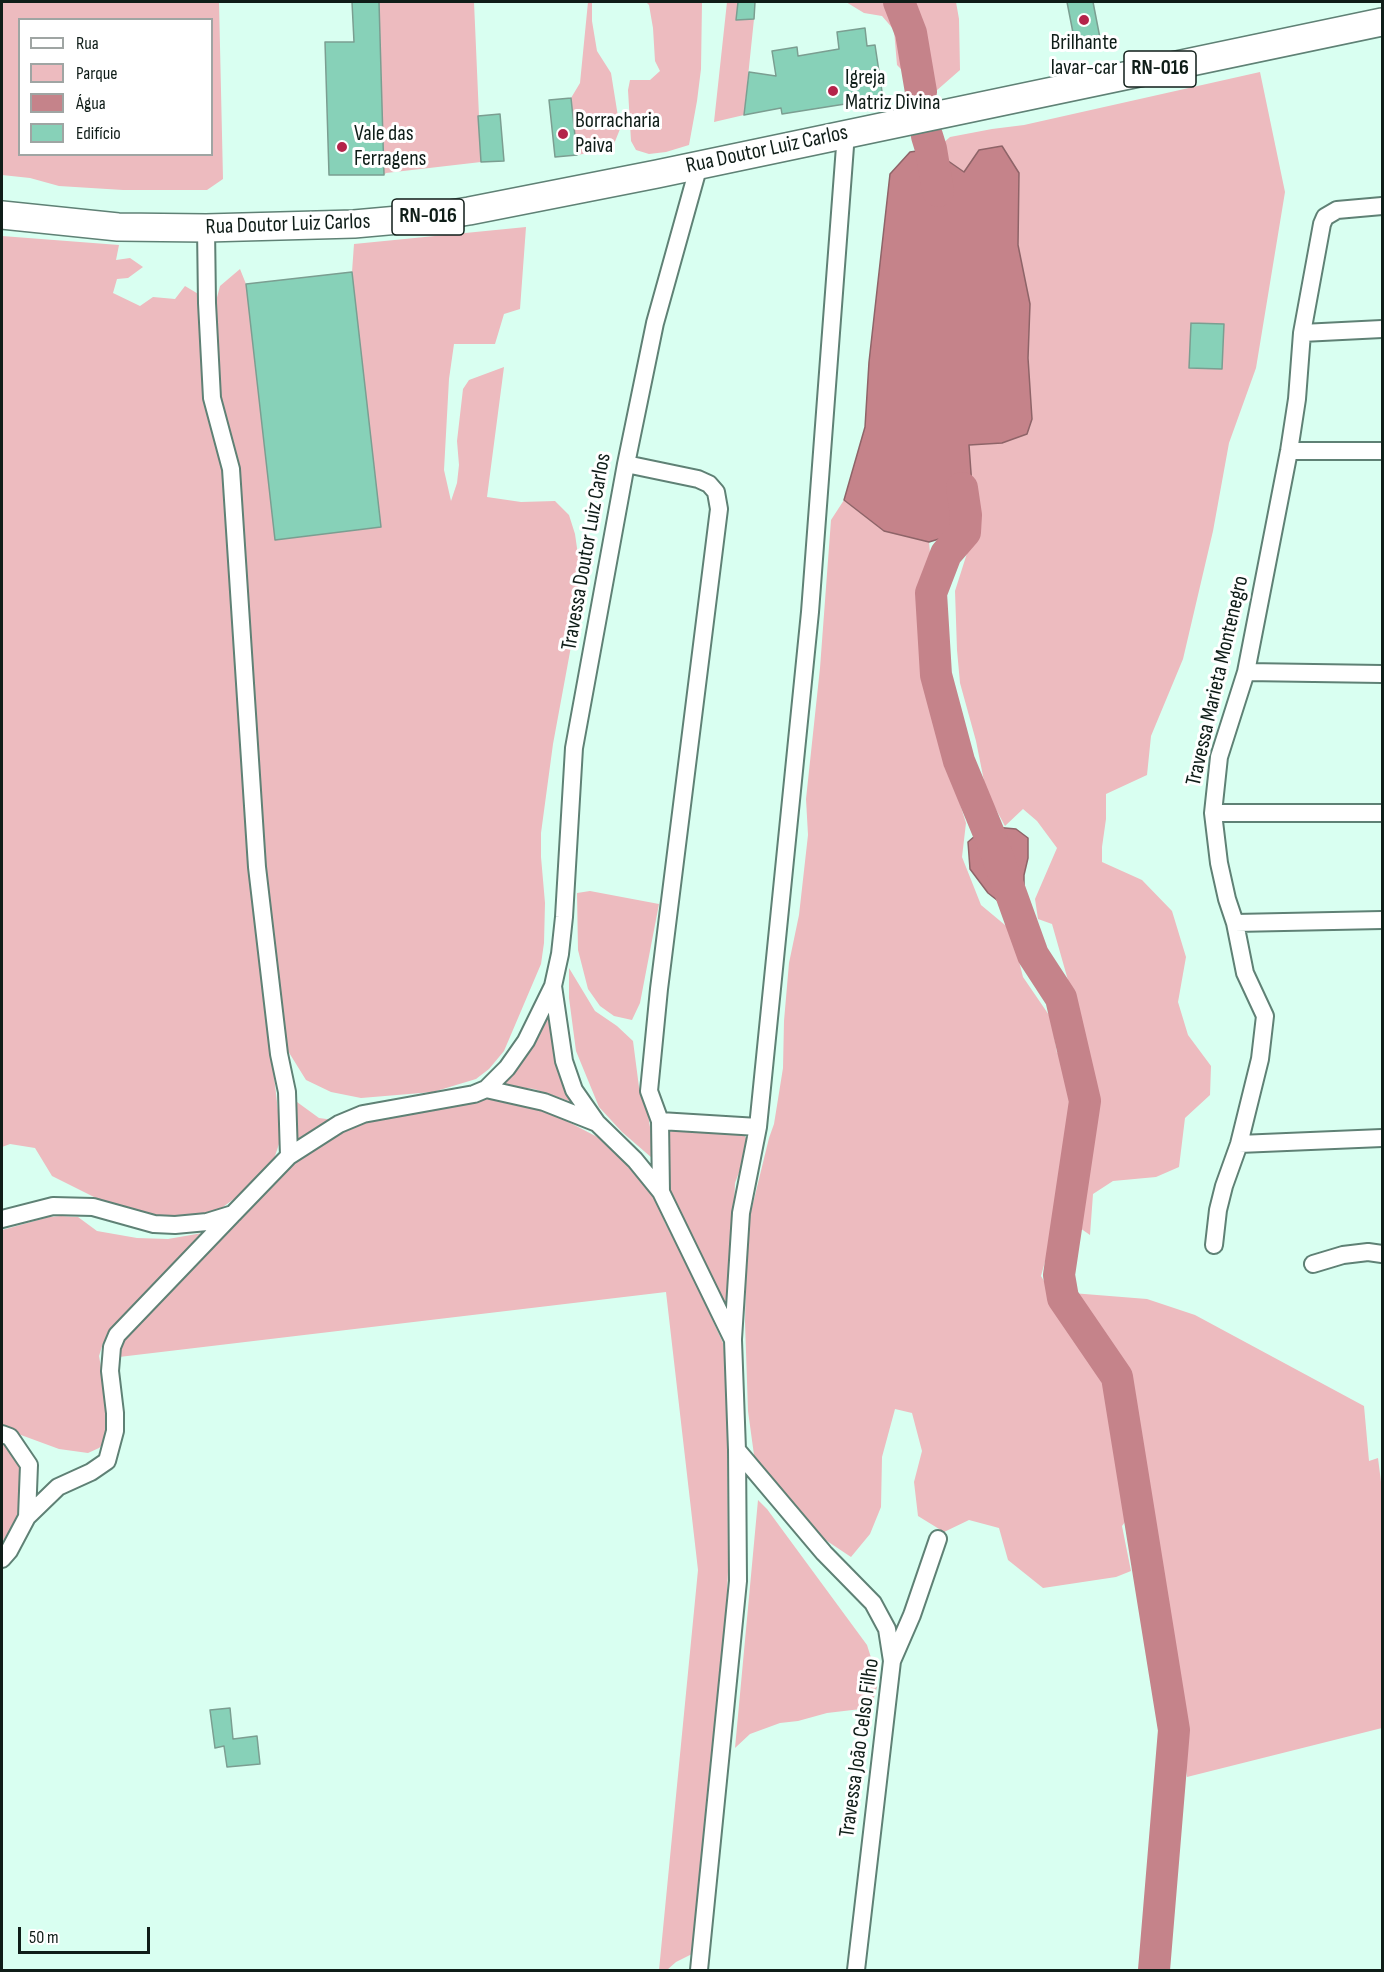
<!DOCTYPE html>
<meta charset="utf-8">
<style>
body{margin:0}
#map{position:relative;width:1384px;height:1972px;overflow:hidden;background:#d9fff1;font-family:"Sofia Sans Condensed",sans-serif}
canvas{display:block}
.frame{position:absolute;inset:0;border:3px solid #0f1d18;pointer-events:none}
.legend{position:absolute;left:18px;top:18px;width:195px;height:138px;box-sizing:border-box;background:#fff;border:2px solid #9fa5a3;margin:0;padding:8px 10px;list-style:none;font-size:18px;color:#0f1d18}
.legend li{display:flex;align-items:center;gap:12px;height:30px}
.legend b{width:30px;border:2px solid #9fa5a3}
.scale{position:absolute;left:18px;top:1927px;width:132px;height:27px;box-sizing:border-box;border:3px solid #0f1d18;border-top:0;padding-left:8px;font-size:18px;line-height:21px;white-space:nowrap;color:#0f1d18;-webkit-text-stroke:4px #fff;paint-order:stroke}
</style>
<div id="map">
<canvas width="1384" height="1972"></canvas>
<div class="frame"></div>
<ul class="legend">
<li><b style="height:8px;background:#fff"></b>Rua</li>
<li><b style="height:16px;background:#edbbbf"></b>Parque</li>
<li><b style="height:16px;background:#c5838a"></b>Água</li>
<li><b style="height:16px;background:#87d1b8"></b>Edifício</li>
</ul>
<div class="scale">50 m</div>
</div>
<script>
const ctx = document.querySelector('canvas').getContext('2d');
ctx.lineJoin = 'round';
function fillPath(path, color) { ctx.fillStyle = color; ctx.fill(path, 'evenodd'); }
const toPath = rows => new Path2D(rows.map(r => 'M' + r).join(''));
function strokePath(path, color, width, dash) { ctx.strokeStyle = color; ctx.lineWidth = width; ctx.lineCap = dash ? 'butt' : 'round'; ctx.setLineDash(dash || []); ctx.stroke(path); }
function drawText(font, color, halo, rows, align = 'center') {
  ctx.font = font + ' "Sofia Sans Condensed",sans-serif'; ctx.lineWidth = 6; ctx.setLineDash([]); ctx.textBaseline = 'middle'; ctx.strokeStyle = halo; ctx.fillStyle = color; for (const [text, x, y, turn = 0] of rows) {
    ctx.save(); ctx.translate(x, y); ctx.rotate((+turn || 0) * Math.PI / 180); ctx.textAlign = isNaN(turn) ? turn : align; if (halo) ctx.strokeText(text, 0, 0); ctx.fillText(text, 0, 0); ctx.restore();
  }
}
fillPath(toPath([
 [2,2,219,2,223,179,207,190,123,190,59,186,30,178,2,175],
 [20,20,212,20,212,154,20,154],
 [379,2,474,2,481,162,386,173,384,175],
 [588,2,592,2,592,21,597,51,611,73,620,129,612,149,577,155,571,98,580,83],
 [646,2,702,2,701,69,697,101,689,145,666,152,649,154,636,150,631,141,628,90,630,80,650,80,660,71,655,61,653,28,649,5],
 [727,2,738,2,736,20,754,19,744,115,714,122],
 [846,2,956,2,959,19,960,70,936,91,926,91,911,79,897,65,894,30,882,16,864,13],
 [1260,72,1285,192,1256,368,1229,443,1213,531,1183,659,1151,736,1147,775,1106,794,1106,819,1102,847,1102,862,1142,880,1172,911,1186,957,1178,1002,1188,1035,1211,1066,1210,1095,1185,1118,1179,1167,1156,1177,1113,1181,1093,1194,1090,1235,1077,1226,1088,1138,1091,1076,1077,1012,1052,924,1038,919,1035,899,1057,848,1037,821,1023,809,1005,826,986,791,976,741,960,683,957,650,955,591,975,528,969,444,1002,443,1028,358,1030,304,1018,245,1019,173,964,172,934,151,950,137,992,129,1024,125],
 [526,227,520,309,504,314,495,344,454,344,449,379,444,470,451,501,457,483,459,465,457,441,463,389,469,380,504,367,487,497,521,502,555,501,569,515,575,534,579,562,577,614,553,744,541,833,541,857,545,903,544,943,541,964,504,1051,489,1069,476,1079,433,1092,361,1098,331,1092,306,1080,288,1051,278,991,265,864,254,694,220,409,214,309,220,286,240,269,246,284,275,540,380,527,352,272,354,244],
 [2,236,119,245,116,260,130,258,143,267,128,278,117,279,113,293,140,306,153,297,175,299,185,286,200,295,224,471,271,1049,281,1138,272,1165,253,1185,212,1215,173,1221,132,1213,96,1198,52,1176,35,1148,10,1144,2,1147],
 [844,500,884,531,929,542,931,564,918,610,922,653,930,709,966,823,962,857,981,905,1011,930,1023,977,1051,1018,1057,1053,1066,1049,1078,1100,1064,1194,1041,1276,1056,1301,1110,1374,1128,1496,1128,1518,1122,1526,1131,1571,1116,1577,1043,1588,1008,1560,999,1528,969,1520,944,1532,918,1516,914,1482,922,1451,912,1413,895,1409,882,1457,881,1507,870,1534,851,1557,812,1531,764,1474,754,1455,748,1411,745,1322,747,1228,769,1138,774,1124,783,1068,784,1021,789,963,799,915,808,835,806,799,820,668,831,520],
 [590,891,659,904,640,1003,632,1020,614,1016,600,1006,588,989,578,950,577,893],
 [569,968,595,1011,617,1026,633,1041,639,1087,648,1115,652,1139,652,1158,622,1132,599,1107,576,1051,569,998],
 [548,1017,558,1072,575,1103,534,1089,510,1086,495,1088,536,1037],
 [514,1097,532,1103,607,1142,657,1201,665,1223,691,1273,723,1343,727,1375,728,1572,725,1638,698,1944,692,1954,676,1962,667,1970,659,1970,698,1570,666,1292,119,1357,117,1353,123,1340,300,1153,355,1121,477,1100],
 [297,1102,319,1118,334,1120,312,1131,297,1143],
 [676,1130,743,1133,746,1138,746,1154,735,1183,730,1323,718,1288,669,1194,666,1133],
 [61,1216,78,1217,97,1231,137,1238,168,1239,208,1232,103,1343,99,1356,106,1395,109,1438,99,1448,88,1453,59,1449,2,1428,2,1230,49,1217],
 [1072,1293,1147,1299,1195,1315,1364,1406,1369,1461,1378,1458,1382,1490,1382,1728,1187,1777,1147,1513,1123,1371],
 [2,1442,8,1446,22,1469,21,1513,2,1542],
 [758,1500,767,1509,867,1645,874,1667,877,1687,872,1705,861,1709,827,1713,798,1721,780,1723,750,1734,735,1748]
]), '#edbbbf');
const water = toPath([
 [1002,146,1019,173,1018,245,1030,304,1028,358,1032,419,1027,434,1002,443,969,445,975,528,929,542,884,531,844,500,865,427,869,362,890,174,910,152,931,149,964,172,979,150,1002,146],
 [995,827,1016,829,1028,838,1028,858,1024,875,1024,898,1007,908,988,893,970,869,968,842,976,835,995,827]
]);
fillPath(water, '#c5838a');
strokePath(water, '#8e6468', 1.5);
strokePath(toPath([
 [899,2,911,33,921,92],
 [927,136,931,149,938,191],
 [962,488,966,515,965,532,946,554,931,593,936,675,959,761,992,841,1033,955,1061,998,1085,1101,1059,1275,1063,1298,1117,1377,1174,1730,1154,1970]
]), '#c5838a', 32);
const building = toPath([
 [352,2,379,2,384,175,329,175,325,42,354,42,352,2],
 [738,2,755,2,754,19,736,20,738,2],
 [1067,2,1093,2,1100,38,1075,43,1067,2],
 [865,28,867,46,875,45,883,98,782,114,781,108,744,115,749,72,776,76,772,51,797,47,798,56,839,49,837,32,865,28],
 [571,98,577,155,555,157,549,100,571,98],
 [500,114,504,161,481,162,478,116,500,114],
 [352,272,381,527,275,540,246,284,352,272],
 [1191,323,1224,324,1222,369,1189,368,1191,323],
 [230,1708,233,1739,257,1736,260,1764,227,1767,224,1746,215,1748,210,1710,230,1708]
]);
fillPath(building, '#87d1b8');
strokePath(building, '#7b9e91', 1.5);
const street = toPath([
 [206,228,207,303,212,398,231,469,257,867,279,1054,287,1092,289,1156],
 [1302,333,1382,329],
 [1289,451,1382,451],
 [626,464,698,479,709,484,716,492,719,509,659,989,649,1091,660,1121,661,1192],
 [1246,672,1382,674],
 [1213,813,1382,813],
 [1235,923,1382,920],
 [553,986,564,1061,574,1090,597,1123],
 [486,1089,507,1068,526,1041,553,986,560,954,564,917,574,748,626,464,655,323,699,165],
 [660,1121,758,1127],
 [1239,1144,1382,1138],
 [2,1219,53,1206,93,1207,154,1224,175,1225,207,1222,233,1214,289,1156,339,1124,363,1114,474,1094,486,1089,544,1102,597,1123,635,1160,661,1192,733,1340,737,1450,824,1553,873,1603,887,1629,892,1661],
 [1214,1245,1218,1210,1224,1186,1239,1144,1260,1059,1265,1016,1245,973,1235,923,1227,899,1219,863,1213,813,1219,757,1246,672,1289,451,1297,399,1302,333,1322,224,1325,217,1337,210,1382,206],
 [1313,1264,1343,1255,1368,1252,1382,1254],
 [733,1339,741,1213,758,1127,810,612,846,133],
 [2,1434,10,1437,29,1465,27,1517,9,1551,2,1559],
 [27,1517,58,1487,91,1472,107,1461,115,1431,115,1413,110,1371,112,1347,117,1335,232,1215],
 [699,1970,738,1581,737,1450],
 [856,1970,892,1661,912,1615,938,1539]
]);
const primary = toPath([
 [2,215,118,227,206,228,354,224,432,217,469,211,657,174,1382,22]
]);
strokePath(street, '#5f8175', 20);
strokePath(primary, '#5f8175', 30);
strokePath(street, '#fff', 16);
strokePath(primary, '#fff', 27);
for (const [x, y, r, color] of [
 [1084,20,6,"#b4234a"],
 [833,91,6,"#b4234a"],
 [563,134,6,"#b4234a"],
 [342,147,6,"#b4234a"]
]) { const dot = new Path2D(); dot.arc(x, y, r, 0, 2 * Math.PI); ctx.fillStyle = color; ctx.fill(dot); strokePath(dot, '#fff', 2); }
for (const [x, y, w] of [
 [1160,69,72],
 [428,217,72]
]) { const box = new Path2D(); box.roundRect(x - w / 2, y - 18, w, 36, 4.5); ctx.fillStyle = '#fff'; ctx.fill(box); strokePath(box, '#0f1d18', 1.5); }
drawText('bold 21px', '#0f1d18', null, [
 ["RN-016",1160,69],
 ["RN-016",428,217]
]);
drawText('22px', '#0f1d18', '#fff', [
 ["Brilhante",1084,43,"center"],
 ["lavar-car",1084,68,"center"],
 ["Igreja",845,78],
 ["Matriz Divina",845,103],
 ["Borracharia",575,121],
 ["Paiva",575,146],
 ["Vale das",354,134],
 ["Ferragens",354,159]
], 'left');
drawText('22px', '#0f1d18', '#fff', [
 ["Rua Doutor Luiz Carlos",767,150,-12],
 ["Rua Doutor Luiz Carlos",288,225,-2],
 ["Travessa Doutor Luiz Carlos",587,552,-80],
 ["Travessa Marieta Montenegro",1218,681,-77],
 ["Travessa João Celso Filho",860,1748,-82]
]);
</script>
